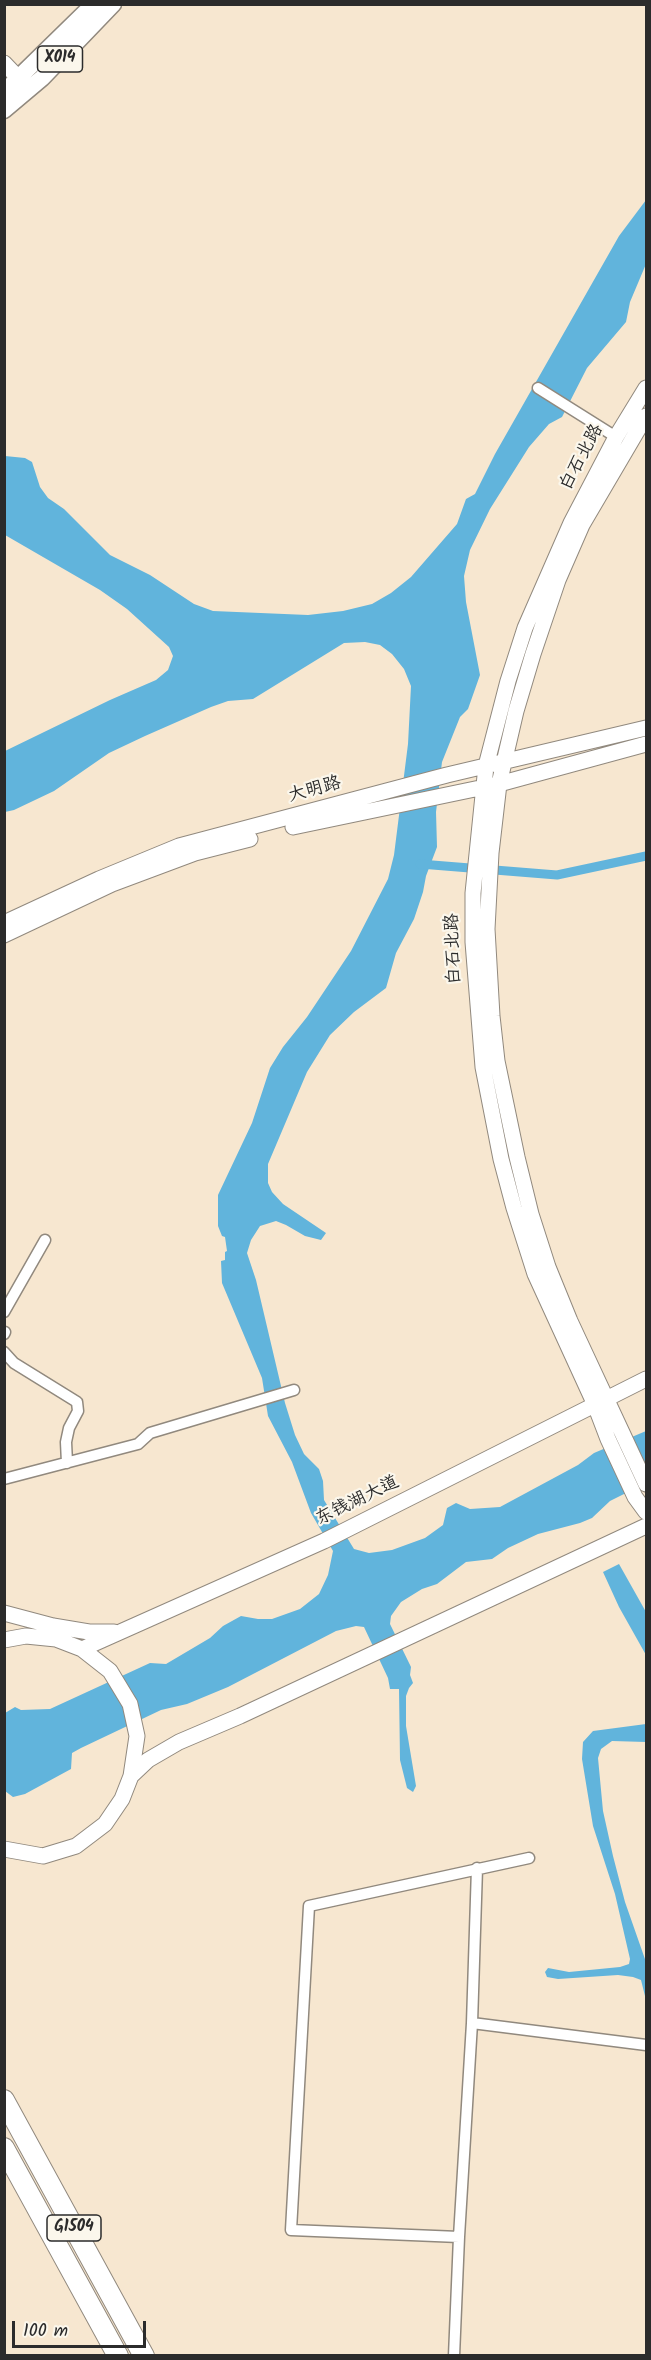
<!DOCTYPE html>
<meta charset="utf-8">
<style>
body{margin:0}
#map{position:relative;width:651px;height:2360px;overflow:hidden;background:#f7e7d0;font-family:Kalam,sans-serif}
canvas{display:block}
.frame{position:absolute;inset:0;border:6px solid #2b2b2b;pointer-events:none}
.scale{position:absolute;left:12px;top:2321px;width:134px;height:27px;box-sizing:border-box;border:3px solid #2b2b2b;border-top:0;padding-left:8px;font-size:18px;line-height:21px;white-space:nowrap;color:#2b2b2b;-webkit-text-stroke:4px #fbf7ec;paint-order:stroke}
</style>
<div id="map">
<canvas width="651" height="2360"></canvas>
<div class="frame"></div>
<div class="scale">100 m</div>
</div>
<script>
const ctx = document.querySelector('canvas').getContext('2d');
ctx.lineJoin = 'round';
function fillPath(path, color) { ctx.fillStyle = color; ctx.fill(path, 'evenodd'); }
const toPath = rows => new Path2D(rows.map(r => 'M' + r).join(''));
function strokePath(path, color, width, dash) { ctx.strokeStyle = color; ctx.lineWidth = width; ctx.lineCap = dash ? 'butt' : 'round'; ctx.setLineDash(dash || []); ctx.stroke(path); }
function drawText(font, color, halo, rows, align = 'center') {
  ctx.font = font + ' Kalam,"LXGW WenKai TC",sans-serif'; ctx.lineWidth = 4.5; ctx.setLineDash([]); ctx.textBaseline = 'middle'; ctx.strokeStyle = halo; ctx.fillStyle = color; for (const [text, x, y, turn = 0] of rows) {
    ctx.save(); ctx.translate(x, y); ctx.rotate((+turn || 0) * Math.PI / 180); ctx.textAlign = isNaN(turn) ? turn : align; if (halo) ctx.strokeText(text, 0, 0); ctx.fillText(text, 0, 0); ctx.restore();
  }
}
fillPath(toPath([
 [646,200,646,264,630,302,626,322,587,368,562,417,549,424,529,447,490,509,470,550,464,576,466,602,480,675,468,709,460,717,442,762,436,812,437,847,426,876,423,892,414,919,396,953,386,988,354,1012,330,1035,307,1072,268,1164,268,1183,272,1192,283,1204,326,1233,321,1240,305,1236,286,1225,276,1221,260,1226,251,1240,247,1253,256,1280,285,1403,295,1435,304,1454,319,1469,323,1481,324,1500,354,1549,369,1553,392,1550,425,1538,443,1525,447,1508,456,1503,470,1509,500,1507,578,1465,594,1453,646,1431,646,1483,610,1501,592,1518,580,1523,538,1534,508,1548,492,1559,466,1562,437,1584,422,1589,401,1602,391,1616,390,1624,411,1667,410,1675,413,1683,409,1688,406,1696,406,1726,416,1786,413,1792,407,1788,400,1760,399,1689,390,1689,388,1678,364,1627,356,1626,336,1631,228,1687,187,1704,161,1710,81,1748,72,1753,71,1769,25,1794,13,1797,5,1791,5,1713,15,1707,21,1710,50,1709,150,1663,166,1664,210,1638,223,1626,241,1616,258,1619,272,1619,300,1609,319,1594,328,1575,333,1551,311,1513,292,1462,268,1416,262,1378,222,1283,221,1261,225,1260,225,1252,227,1251,225,1237,222,1236,218,1226,218,1195,252,1123,270,1068,283,1047,307,1017,351,951,388,879,394,855,408,744,411,686,404,669,392,654,380,645,365,642,344,643,253,699,228,701,211,707,145,736,109,753,54,791,14,810,5,812,5,751,110,700,156,680,168,670,173,656,169,647,127,609,100,590,5,535,5,456,25,458,32,462,40,487,48,498,64,509,110,555,150,575,194,604,213,611,308,615,343,611,372,604,391,593,411,577,457,524,466,499,475,494,495,454,619,236],
 [619,1564,646,1612,646,1655,619,1607,603,1572],
 [646,1724,646,1742,612,1741,601,1749,598,1758,603,1811,613,1856,625,1902,646,1962,646,2000,641,1980,633,1977,618,1975,558,1979,547,1977,545,1972,548,1968,569,1972,620,1967,629,1964,630,1959,615,1894,593,1826,582,1759,583,1742,593,1731]
]), '#61b4dc');
strokePath(toPath([
 [420,864,557,875,646,856]
]), '#61b4dc', 9);
const street = toPath([
 [538,388,616,437],
 [4,1312,45,1240],
 [4,1334,5,1332],
 [4,1352,14,1363,77,1402,78,1411,69,1428,66,1442,67,1463],
 [4,1479,138,1444,150,1433,294,1390],
 [472,2023,646,2045],
 [459,2237,291,2230,309,1906,529,1858],
 [454,2356,459,2237,472,2023,477,1868]
]);
const secondary = toPath([
 [4,63,27,87],
 [646,388,616,437,571,523,525,628,508,681,486,766,473,893,473,942,483,1067,501,1159,514,1208,535,1274,595,1405,608,1439,635,1497,646,1512],
 [646,416,582,525,558,580,533,654,516,711,499,784,491,853,487,929,492,1016,497,1061,517,1157,531,1214,548,1267,570,1321,646,1484],
 [293,827,499,784,646,744],
 [4,923,99,879,179,846,447,775,646,728],
 [4,935,112,884,195,853,250,839],
 [4,1613,53,1626,89,1632,114,1632],
 [4,1640,26,1636,56,1639,82,1649,110,1671,130,1704,137,1736,131,1776,122,1799,105,1824,76,1846,43,1856,4,1849],
 [82,1649,324,1541,646,1379],
 [131,1776,148,1760,179,1742,240,1716,646,1526]
]);
const primary = toPath([
 [4,92,94,4],
 [4,110,42,78,113,4]
]);
const highway = toPath([
 [4,2100,144,2356],
 [4,2148,118,2356]
]);
strokePath(street, '#91897e', 13);
strokePath(secondary, '#91897e', 17);
strokePath(primary, '#91897e', 19);
strokePath(highway, '#91897e', 22);
strokePath(street, '#fff', 10);
strokePath(secondary, '#fff', 15);
strokePath(primary, '#fff', 16);
strokePath(highway, '#fff', 20);
for (const [x, y, w] of [
 [60,59,45],
 [74,2228,54]
]) { const box = new Path2D(); box.roundRect(x - w / 2, y - 13, w, 26, 4.5); ctx.fillStyle = '#fbf7ec'; ctx.fill(box); strokePath(box, '#2b2b2b', 1.5); }
drawText('bold 16px', '#2b2b2b', null, [
 ["X014",60,59],
 ["G1504",74,2228]
]);
drawText('18px', '#2b2b2b', '#fbf7ec', [
 ["白石北路",583,458,-62],
 ["大明路",315,791,-15],
 ["白石北路",455,949,-92],
 ["东钱湖大道",358,1502,-26]
]);
</script>
